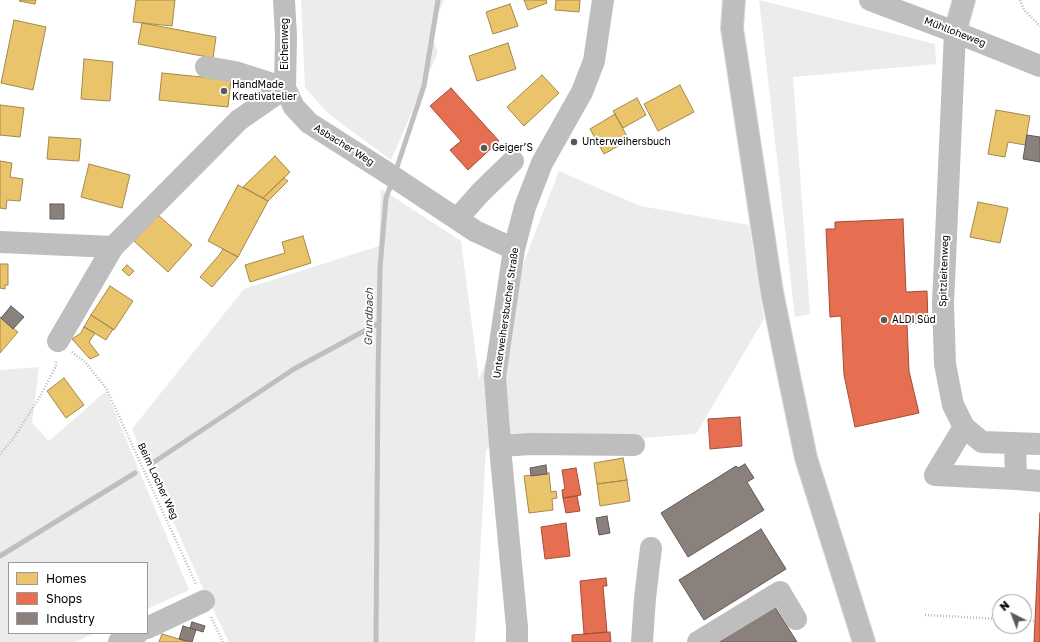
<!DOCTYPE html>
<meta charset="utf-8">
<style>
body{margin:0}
#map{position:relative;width:1040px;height:642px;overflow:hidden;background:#fff;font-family:"Golos Text",sans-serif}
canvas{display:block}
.legend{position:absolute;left:8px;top:562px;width:140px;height:72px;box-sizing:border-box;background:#fff;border:1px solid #999;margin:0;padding:5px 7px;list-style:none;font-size:12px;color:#000}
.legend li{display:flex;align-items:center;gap:8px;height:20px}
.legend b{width:20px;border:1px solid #999}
.north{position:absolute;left:992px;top:594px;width:40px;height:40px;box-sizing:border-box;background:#fff;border:1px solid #999;border-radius:50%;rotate:318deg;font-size:11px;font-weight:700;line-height:16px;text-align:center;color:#000}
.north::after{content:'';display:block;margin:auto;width:14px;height:18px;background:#595959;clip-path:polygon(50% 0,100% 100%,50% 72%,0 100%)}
</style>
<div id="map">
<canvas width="1040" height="642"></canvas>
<ul class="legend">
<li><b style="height:11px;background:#e9c46a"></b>Homes</li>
<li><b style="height:11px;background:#e76f51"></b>Shops</li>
<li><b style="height:11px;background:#8a817c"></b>Industry</li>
</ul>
<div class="north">N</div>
</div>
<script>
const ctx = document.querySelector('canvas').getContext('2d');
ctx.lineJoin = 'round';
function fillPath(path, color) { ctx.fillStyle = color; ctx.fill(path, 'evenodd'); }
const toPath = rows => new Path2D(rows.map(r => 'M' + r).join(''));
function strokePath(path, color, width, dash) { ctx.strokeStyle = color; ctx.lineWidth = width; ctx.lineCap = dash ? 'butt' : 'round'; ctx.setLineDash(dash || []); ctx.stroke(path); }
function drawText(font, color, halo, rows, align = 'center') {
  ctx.font = font + ' "Golos Text",sans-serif'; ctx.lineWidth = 4; ctx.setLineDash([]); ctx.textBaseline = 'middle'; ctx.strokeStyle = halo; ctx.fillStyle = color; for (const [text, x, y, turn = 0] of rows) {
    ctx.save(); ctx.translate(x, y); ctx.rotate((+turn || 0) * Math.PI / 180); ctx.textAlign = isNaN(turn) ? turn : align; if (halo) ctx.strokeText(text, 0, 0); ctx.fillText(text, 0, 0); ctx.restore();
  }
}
fillPath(toPath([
 [301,0,444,0,430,34,438,52,391,160,330,115,305,88],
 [759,0,935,44,936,64,793,77,810,314,795,317],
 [559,171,640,206,749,225,764,319,696,434,486,449,475,642,229,642,206,595,132,429,244,289,379,246,381,189,461,241,479,379],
 [39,367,32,423,49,441,106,391,189,590,147,609,147,563,9,563,9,633,95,633,75,642,0,642,0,370]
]), '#ececec');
const homes = toPath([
 [20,0,36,0,35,4,19,1,20,0],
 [136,0,175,0,172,26,133,22,136,0],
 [524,0,546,0,547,3,528,10,524,0],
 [556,0,580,0,579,12,555,10,556,0],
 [510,4,518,26,493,34,486,12,510,4],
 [14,20,46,27,33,90,1,83,14,20],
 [142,23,216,37,213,58,138,44,142,23],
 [508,43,516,69,477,81,469,56,508,43],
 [84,59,113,62,110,101,81,99,84,59],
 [162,73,231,80,228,107,159,100,162,73],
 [542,75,559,93,524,126,507,107,542,75],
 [680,85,694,112,658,131,644,104,680,85],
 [637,98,646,115,623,128,613,111,637,98],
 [0,105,24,108,20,137,0,135,0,105],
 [996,110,1030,116,1025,145,1008,142,1005,157,988,154,996,110],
 [615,114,629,140,604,154,590,129,615,114],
 [49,137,81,139,79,161,47,159,49,137],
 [275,156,290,172,263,198,243,187,275,156],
 [0,161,12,163,10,177,23,179,20,201,7,200,6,209,0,208,0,161],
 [89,164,130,175,122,208,81,197,89,164],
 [284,178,288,181,268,201,263,198,284,178],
 [238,185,268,201,238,257,208,241,238,185],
 [978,202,1008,208,1000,243,970,237,978,202],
 [158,215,192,245,168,272,134,241,158,215],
 [303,236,311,263,250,282,245,265,285,253,282,242,303,236],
 [223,249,238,257,212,287,200,277,220,254,223,249],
 [0,264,8,264,8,285,5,285,5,289,0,288,0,264],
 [127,265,134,271,129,276,122,270,127,265],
 [110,286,133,301,114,330,91,315,110,286],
 [91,315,113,329,106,340,84,327,91,315],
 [0,317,18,332,0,353,0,317],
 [84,327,95,333,89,342,99,355,90,359,72,339,81,333,84,327],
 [64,378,84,405,66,418,47,391,64,378],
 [623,458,627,480,597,484,594,463,623,458],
 [549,473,551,492,556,491,557,498,552,499,553,510,529,513,524,476,549,473],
 [627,480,630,501,600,506,597,484,627,480],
 [162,634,179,639,188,642,159,642,162,634]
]);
fillPath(homes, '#e9c46a');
strokePath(homes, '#a3894a', 1);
const shops = toPath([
 [451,88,499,141,468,170,450,150,461,141,430,106,451,88],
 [903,219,906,292,927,291,928,323,907,324,909,371,919,413,855,427,844,375,841,316,830,317,826,229,835,229,835,222,903,219],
 [740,417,742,446,710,449,708,419,740,417],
 [576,468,581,495,563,498,562,490,565,489,562,470,576,468],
 [577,496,580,511,566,513,563,498,577,496],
 [1040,513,1040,642,1034,642,1035,621,1040,513],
 [566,523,570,556,545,559,541,527,566,523],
 [606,578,607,586,603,586,607,632,584,634,580,581,606,578],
 [610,632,611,642,572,642,572,635,610,632]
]);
fillPath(shops, '#e76f51');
strokePath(shops, '#a24e39', 1);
const industry = toPath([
 [1027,135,1040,137,1040,162,1023,159,1027,135],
 [50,204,64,204,64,219,50,219,50,204],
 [11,306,24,317,13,329,1,318,11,306],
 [745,464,754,478,747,482,764,510,688,557,661,513,736,466,738,468,745,464],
 [546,465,547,474,531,476,530,468,546,465],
 [607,516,610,533,599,535,596,518,607,516],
 [761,529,786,569,704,620,679,580,761,529],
 [775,607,797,642,719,642,775,607],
 [192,622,205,626,203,632,190,628,192,622],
 [183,626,196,630,192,642,179,639,183,626]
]);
fillPath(industry, '#8a817c');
strokePath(industry, '#615a57', 1);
strokePath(toPath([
 [395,173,424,86,438,0],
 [151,464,294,369,379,323],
 [0,556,135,473],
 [376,642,378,376,380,268,386,198,392,182]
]), '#bfbfbf', 5);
const major = toPath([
 [734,0,732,28,772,292,789,376,806,458,864,642],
 [955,32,964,0]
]);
strokePath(major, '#dbdbdb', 24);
strokePath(toPath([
 [1020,0,1024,10,1040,26],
 [72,352,85,362,106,388,196,584],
 [0,454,13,439,38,400,56,366,56,360],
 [925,615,1000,619],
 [211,617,223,642],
 [1024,620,1035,621]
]), '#b9b9b9', 2.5, [1, 2]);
strokePath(toPath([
 [284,0,286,36,285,88,294,107,309,123,386,172,475,231,514,249],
 [870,0,955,32,1040,66],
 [955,32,943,304,945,364,953,405,964,427,982,442,1040,444],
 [206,67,235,72,285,88],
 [457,219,481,192,513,161],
 [0,242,113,247],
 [58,341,113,247,239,120,285,88],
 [964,427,935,475,1016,479,1015,443],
 [500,446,531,444,634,445],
 [1016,479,1040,481],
 [147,628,204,601],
 [119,642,138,633],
 [517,642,517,627,501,458,495,377,514,249,525,207,542,163,582,92,594,61,603,0],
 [642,642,645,598,651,548],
 [698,642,780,592,796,619]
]), '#bebebe', 22);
strokePath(major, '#bebebe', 22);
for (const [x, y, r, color] of [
 [224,91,4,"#595959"],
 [574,142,4,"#595959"],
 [484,148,4,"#595959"],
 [884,320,4,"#595959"]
]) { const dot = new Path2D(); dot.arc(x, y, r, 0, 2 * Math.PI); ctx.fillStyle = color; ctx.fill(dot); strokePath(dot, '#fff', 1.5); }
drawText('10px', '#000', '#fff', [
 ["Mühlloheweg",955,32,21],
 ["Eichenweg",285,44,-90],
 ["Asbacher Weg",344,145,32],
 ["Spitzleitenweg",944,271,-88],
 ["Unterweihersbucher Straße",506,313,-82],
 ["Beim Locher Weg",158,481,65]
]);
drawText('10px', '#000', '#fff', [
 ["HandMade",232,85],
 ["Kreativatelier",232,97],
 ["Unterweihersbuch",582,142],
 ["Geiger’S",492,148],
 ["ALDI Süd",892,320]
], 'left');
drawText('italic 11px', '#444', '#fff', [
 ["Grundbach",369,317,-89]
]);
</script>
